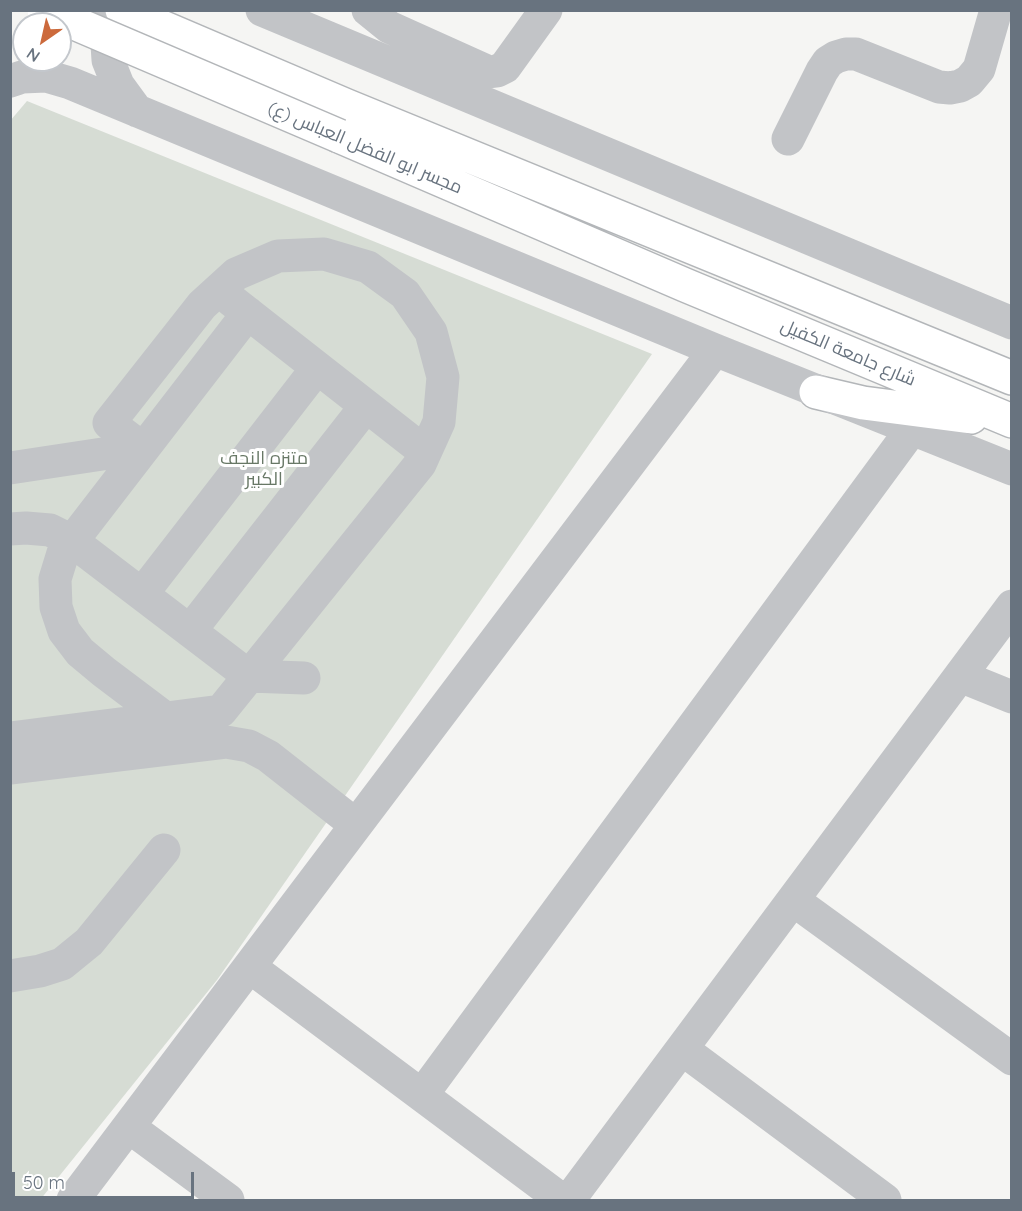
<!DOCTYPE html>
<meta charset="utf-8">
<style>
body{margin:0}
#map{position:relative;width:1022px;height:1211px;overflow:hidden;background:#f5f5f3;font-family:Quicksand,sans-serif}
canvas{display:block}
.frame{position:absolute;inset:0;border:12px solid #68737f;pointer-events:none}
.north{position:absolute;left:12px;top:12px;width:60px;height:60px;box-sizing:border-box;background:#fff;border:2px solid #c3c7cc;border-radius:50%;rotate:214deg;font-size:16px;font-weight:700;line-height:24px;text-align:center;color:#68737f}
.north::after{content:'';display:block;margin:auto;width:21px;height:27px;background:#cc6a3c;clip-path:polygon(50% 0,100% 100%,50% 72%,0 100%)}
.scale{position:absolute;left:12px;top:1172px;width:182px;height:27px;box-sizing:border-box;border:3px solid #68737f;border-top:0;padding-left:8px;font-size:18px;line-height:21px;white-space:nowrap;color:#68737f;-webkit-text-stroke:4px #fff;paint-order:stroke}
</style>
<div id="map">
<canvas width="1022" height="1211"></canvas>
<div class="frame"></div>
<div class="north">N</div>
<div class="scale">50 m</div>
</div>
<script>
const ctx = document.querySelector('canvas').getContext('2d');
ctx.lineJoin = 'round';
function fillPath(path, color) { ctx.fillStyle = color; ctx.fill(path, 'evenodd'); }
const toPath = rows => new Path2D(rows.map(r => 'M' + r).join(''));
function strokePath(path, color, width, dash) { ctx.strokeStyle = color; ctx.lineWidth = width; ctx.lineCap = dash ? 'butt' : 'round'; ctx.setLineDash(dash || []); ctx.stroke(path); }
function drawText(font, color, halo, rows, align = 'center') {
  ctx.font = font + ' Quicksand,Cairo,sans-serif'; ctx.lineWidth = 6; ctx.setLineDash([]); ctx.textBaseline = 'middle'; ctx.strokeStyle = halo; ctx.fillStyle = color; for (const [text, x, y, turn = 0] of rows) {
    ctx.save(); ctx.translate(x, y); ctx.rotate((+turn || 0) * Math.PI / 180); ctx.textAlign = isNaN(turn) ? turn : align; if (halo) ctx.strokeText(text, 0, 0); ctx.fillText(text, 0, 0); ctx.restore();
  }
}
fillPath(toPath([
 [27,101,652,354,217,980,40,1200,11,1200,10,121]
]), '#d6dcd4');
const major = toPath([
 [122,10,347,106,1012,378],
 [339,136,685,285,1012,421],
 [816,392,863,403,971,417]
]);
strokePath(major, '#b3b6b9', 36);
strokePath(toPath([
 [262,10,1012,323],
 [368,10,389,27,489,72,497,71,505,67,546,10],
 [113,12,106,29,108,60,118,85,137,111],
 [10,81,22,77,46,76,70,83,715,350,1012,469],
 [788,139,822,71,828,62,836,57,846,54,856,54,939,87,950,88,960,86,969,81,979,69,996,10],
 [231,300,425,452],
 [10,468,142,448,109,423,202,305,236,274,278,256,324,254,368,267,405,294,431,332,443,377,439,422,420,464,221,711,10,738],
 [10,529,26,528,50,530,72,541,249,676,304,678],
 [142,594,317,368],
 [190,631,366,406],
 [960,676,1012,697],
 [165,718,104,672,80,652,64,631,56,607,55,579,63,553,248,313],
 [10,768,226,742,249,746,268,756,356,825],
 [793,900,1012,1059],
 [250,967,562,1200],
 [10,976,40,971,62,964,89,942,164,850],
 [682,1049,885,1200],
 [422,1095,912,429],
 [129,1127,228,1200],
 [73,1200,715,350],
 [569,1200,1012,606]
]), '#c2c4c7', 33);
strokePath(major, '#fff', 33);
const majorBridge = toPath([
 [44,10,339,136]
]);
strokePath(majorBridge, '#b3b6b9', 36, []);
strokePath(majorBridge, '#fff', 33);
drawText('18px', '#68737f', '#fff', [
 ["مجسر ابو الفضل العباس (ع)",365,148,23],
 ["شارع جامعة الكفيل",848,353,23]
]);
drawText('18px', '#687866', '#fff', [
 ["متنزه النجف",264,459],
 ["الكبير",264,480]
]);
</script>
